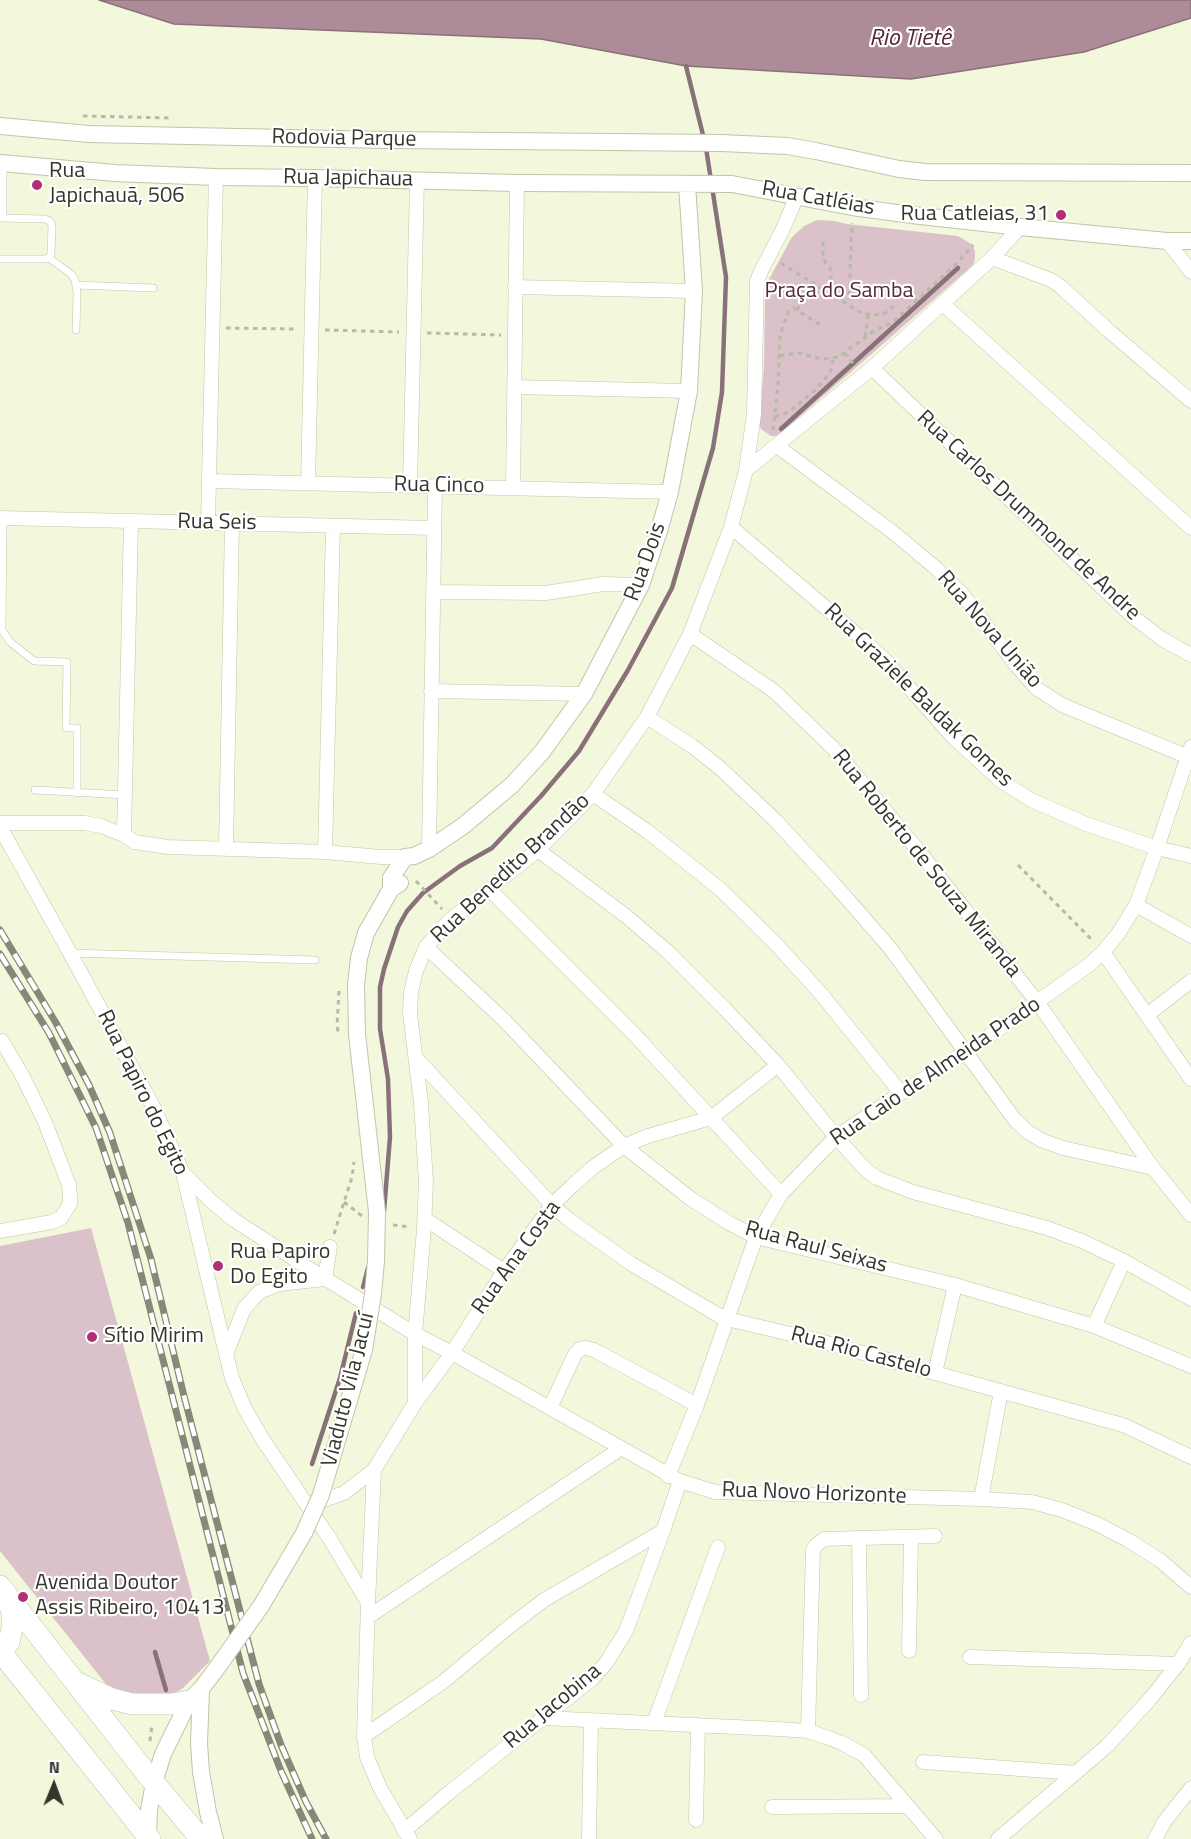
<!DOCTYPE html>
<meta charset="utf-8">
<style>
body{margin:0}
#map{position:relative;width:1191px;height:1839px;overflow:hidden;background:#f3f7dc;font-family:"Titillium Web",sans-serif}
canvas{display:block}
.north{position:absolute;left:24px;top:1755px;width:60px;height:60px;-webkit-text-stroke:4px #fff;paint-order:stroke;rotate:1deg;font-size:16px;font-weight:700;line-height:24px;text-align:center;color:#34362b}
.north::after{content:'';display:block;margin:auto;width:21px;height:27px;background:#34362b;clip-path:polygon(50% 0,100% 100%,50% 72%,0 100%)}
</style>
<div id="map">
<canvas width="1191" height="1839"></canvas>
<div class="north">N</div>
</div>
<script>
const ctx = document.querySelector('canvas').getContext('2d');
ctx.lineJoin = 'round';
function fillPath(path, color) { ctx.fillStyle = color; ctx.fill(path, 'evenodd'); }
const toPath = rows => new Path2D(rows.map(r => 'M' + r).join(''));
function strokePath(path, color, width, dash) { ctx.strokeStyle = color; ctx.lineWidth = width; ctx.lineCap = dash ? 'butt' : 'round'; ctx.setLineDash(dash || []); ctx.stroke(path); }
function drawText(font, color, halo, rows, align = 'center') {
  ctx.font = font + ' "Titillium Web",sans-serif'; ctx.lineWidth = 4.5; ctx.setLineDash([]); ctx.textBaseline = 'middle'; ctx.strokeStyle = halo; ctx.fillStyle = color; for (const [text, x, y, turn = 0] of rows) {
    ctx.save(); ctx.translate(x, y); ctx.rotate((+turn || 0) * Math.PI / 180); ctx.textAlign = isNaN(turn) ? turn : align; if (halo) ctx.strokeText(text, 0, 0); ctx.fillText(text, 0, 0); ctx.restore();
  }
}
fillPath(toPath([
 [817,220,834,221,847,224,958,236,973,245,975,252,975,259,973,265,875,351,777,436,771,436,761,429,759,422,764,367,765,296,767,283,792,237,804,226],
 [91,1228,210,1661,182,1689,152,1705,106,1684,0,1551,0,1246]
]), '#dac1ca');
const water = toPath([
 [99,0,1191,0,1191,18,1084,52,911,79,686,66,541,39,174,24,99,0]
]);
fillPath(water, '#ad8b98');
strokePath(water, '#897277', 1.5);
strokePath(toPath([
 [686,66,704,139],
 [781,429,958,268],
 [384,1211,390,1137,388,1079,380,1029,380,987,384,969,398,927,407,911,423,893,460,866,492,848,541,796,579,751,628,670,672,588,713,448,722,392,726,277,706,148],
 [363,1287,368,1268],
 [312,1464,340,1378,356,1313],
 [155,1652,166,1690]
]), '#897277', 4.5);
const service = toPath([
 [0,218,45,219,50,221,52,226,51,254,49,258,45,259,0,259],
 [3,218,3,164],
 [49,258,71,274,75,280,77,292,76,330],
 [76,285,153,288],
 [3,518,2,630,10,642,34,661,67,662,66,728,77,728,77,793],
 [35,790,125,795],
 [70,953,315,960]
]);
const minor = toPath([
 [1167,241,1191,272],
 [992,258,1051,280,1060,286,1109,331,1191,401],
 [515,287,694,291],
 [943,304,1191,528],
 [872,368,1132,616,1162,639,1191,655],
 [514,387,689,391],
 [777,446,894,533,937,569,963,595,1016,665,1036,688,1062,705,1191,758],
 [746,470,872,368,992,258,1020,227],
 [209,481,670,492],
 [308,483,315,178],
 [410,486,417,181],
 [513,487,517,183],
 [0,518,434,528],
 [208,523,216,177],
 [731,527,860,637,885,660,951,735,1001,781,1031,800,1086,824,1157,848,1191,856],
 [433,592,546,593,603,584,641,585],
 [690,634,774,691,835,750,922,855,1038,1003,1153,1168,1191,1215],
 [431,691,584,694],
 [647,717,692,746,720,768,776,821,835,885,890,948,1015,1120,1028,1132,1041,1140,1063,1148,1153,1168],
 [593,794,647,831,720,889,776,944,822,995,901,1093],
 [0,823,85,823,101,826,124,835,135,842,168,847,325,852,381,857,405,857],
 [0,827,70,953,154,1108,183,1173,226,1354,232,1378,245,1409,263,1440,330,1539,368,1603,364,1736,367,1757,380,1788,410,1839],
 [124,835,131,521],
 [226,848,232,524],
 [429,849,435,486],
 [538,850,626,916,668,952,725,1009,778,1065,836,1137,866,1170,877,1178,913,1192,1047,1228,1082,1241,1124,1261,1191,1299],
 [325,852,333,526],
 [489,889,633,1033,781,1194],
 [1136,905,1191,936],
 [426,947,504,1020,624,1146,691,1199,729,1223,756,1237,955,1285,1094,1326,1191,1366],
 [1103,952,1191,1079],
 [1147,1015,1191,981],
 [416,1058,552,1205,568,1219,630,1263,718,1315,727,1319,816,1340,1123,1425,1191,1457],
 [183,1173,211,1201,234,1220,305,1266,415,1334,452,1353,680,1481,715,1492,981,1499,1032,1502,1062,1510,1097,1524,1128,1540,1161,1561,1191,1587],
 [425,1219,504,1271],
 [0,1231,52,1222,61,1218,70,1204,70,1196,69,1185,45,1122,23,1077,2,1041],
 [325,1279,330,1247],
 [1094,1326,1124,1261],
 [226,1354,244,1309,259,1292,279,1284,325,1279],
 [935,1373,955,1285],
 [415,1403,415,1334,424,1229,426,1182,421,1103,410,1014,411,992,416,971,426,947,450,920,538,850,593,794,647,717,690,634,731,527,746,470,754,414,757,281,762,269,782,231,797,196],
 [550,1408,575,1354,580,1349,586,1348,594,1350,697,1405],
 [668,1476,697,1405,756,1237,781,1194,836,1137,901,1093,965,1053,1089,965,1103,952,1118,934,1136,905,1157,848,1191,747],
 [981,1499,1001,1391],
 [313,1504,344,1493,374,1470,415,1403,452,1353,504,1271,552,1205,572,1186,592,1168,624,1146,648,1136,711,1118,778,1065],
 [859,1538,861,1695],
 [368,1603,374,1470],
 [368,1617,620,1449],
 [909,1651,911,1537],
 [970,1657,1178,1664],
 [544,1718,778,1729,808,1731,826,1737,842,1743,864,1755,936,1839],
 [654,1723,718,1547],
 [808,1731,813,1550,815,1546,824,1539,935,1536],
 [364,1736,443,1682,510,1626,544,1600,663,1531],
 [923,1762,1076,1773],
 [772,1807,908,1806],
 [696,1820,698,1725],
 [404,1831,451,1791,592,1679,606,1663,626,1631,663,1531,680,1481],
 [589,1839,591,1721],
 [998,1839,1107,1746,1150,1699,1178,1664,1191,1643],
 [1155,1839,1164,1822,1191,1788]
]);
const tertiary = toPath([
 [0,126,89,134,389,140,721,143,787,146,816,151,899,169,925,172,1191,173],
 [0,163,115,173,216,177,315,178,517,183,732,184,852,207,912,215,1020,227,1167,241,1191,241],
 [391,889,391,878,405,857,414,856,429,849,463,826,512,785,542,752,584,694,641,585,659,531,670,492,689,391,694,291,687,184],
 [356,985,359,958,366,933,391,889,400,883],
 [201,1689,199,1743,201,1772,208,1812,215,1839],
 [148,1836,149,1810,154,1783,163,1754,189,1701,201,1689,214,1672]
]);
const primary = toPath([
 [0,1586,146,1773,201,1839],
 [0,1651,150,1839],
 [1,1652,9,1642,12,1628,12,1613,8,1599],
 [80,1684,112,1699,132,1704,172,1704,189,1701]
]);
strokePath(service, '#c0c5aa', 8);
strokePath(minor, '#c0c5aa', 15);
strokePath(tertiary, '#c0c5aa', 18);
strokePath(primary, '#c0c5aa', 22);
strokePath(toPath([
 [83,116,172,118],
 [823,242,823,259,830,268,831,272,831,294,849,295,852,223],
 [781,263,863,314,882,315,897,304],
 [797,310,812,283],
 [226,328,297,329],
 [325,330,399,332],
 [427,333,501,335],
 [865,337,868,316],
 [844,353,854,364],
 [780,356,798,353,821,359,838,357,874,331,893,322,957,263,973,245],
 [775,417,789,412,814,391,830,373,833,360],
 [773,430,778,386,780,335,789,311,791,309,794,308,820,325],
 [1018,865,1094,942],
 [416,881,442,909],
 [339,991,337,1026,339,1035],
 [344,1202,362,1216],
 [393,1225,411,1227],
 [334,1234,352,1177,354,1162],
 [150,1741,152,1725]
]), '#b7baa4', 3, [4.5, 4.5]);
strokePath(service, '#fff', 7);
strokePath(minor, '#fff', 14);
strokePath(tertiary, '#fff', 16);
strokePath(primary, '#fff', 21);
const rail = toPath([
 [0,930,56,1023,89,1085,110,1133,151,1259,183,1392,259,1684,281,1745,306,1802,326,1839],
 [0,954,49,1033,96,1128,128,1223,243,1673,281,1771,312,1839]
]);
strokePath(rail, '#868977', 7);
strokePath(rail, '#fff', 4.5, [14]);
const tertiaryBridge = toPath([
 [214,1672,261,1606,304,1533,321,1495,364,1350,373,1294,376,1261,377,1212,357,1034,356,985]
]);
strokePath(tertiaryBridge, '#c0c5aa', 18, []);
strokePath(tertiaryBridge, '#fff', 16);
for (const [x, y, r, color] of [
 [37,185,6,"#b32f75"],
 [1061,215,6,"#b32f75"],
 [218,1266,6,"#b32f75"],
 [92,1337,6,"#b32f75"],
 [23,1597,6,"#b32f75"]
]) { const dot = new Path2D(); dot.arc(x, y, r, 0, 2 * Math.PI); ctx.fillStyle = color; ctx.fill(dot); strokePath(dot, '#fff', 2); }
drawText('22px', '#34362b', '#fff', [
 ["Rodovia Parque",344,139,1],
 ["Rua Japichaua",348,179,1],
 ["Rua Catléias",818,199,10],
 ["Rua Cinco",439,486,1],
 ["Rua Carlos Drummond de Andre",1028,516,43],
 ["Rua Seis",217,523,1],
 ["Rua Dois",646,562,-70],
 ["Rua Nova União",989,630,49],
 ["Rua Graziele Baldak Gomes",918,696,44],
 ["Rua Roberto de Souza Miranda",926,864,51],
 ["Rua Benedito Brandão",511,869,-43],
 ["Rua Caio de Almeida Prado",936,1072,-34],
 ["Rua Papiro do Egito",142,1093,64],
 ["Rua Raul Seixas",816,1248,15],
 ["Rua Ana Costa",517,1258,-54],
 ["Rua Rio Castelo",861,1353,15],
 ["Viaduto Vila Jacuí",349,1390,-76],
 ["Rua Novo Horizonte",814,1494,2],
 ["Rua Jacobina",553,1707,-40]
]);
drawText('22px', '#34362b', '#fff', [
 ["Rua",49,172],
 ["Japichauã, 506",49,197],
 ["Rua Catleias, 31",1049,215,"right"],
 ["Rua Papiro",230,1253],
 ["Do Egito",230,1278],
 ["Sítio Mirim",104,1337],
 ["Avenida Doutor",35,1584],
 ["Assis Ribeiro, 10413",35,1609]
], 'left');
drawText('22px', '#57273d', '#fff', [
 ["Praça do Samba",839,292]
]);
drawText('italic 24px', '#53243a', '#fff', [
 ["Rio Tietê",910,39]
]);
</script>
